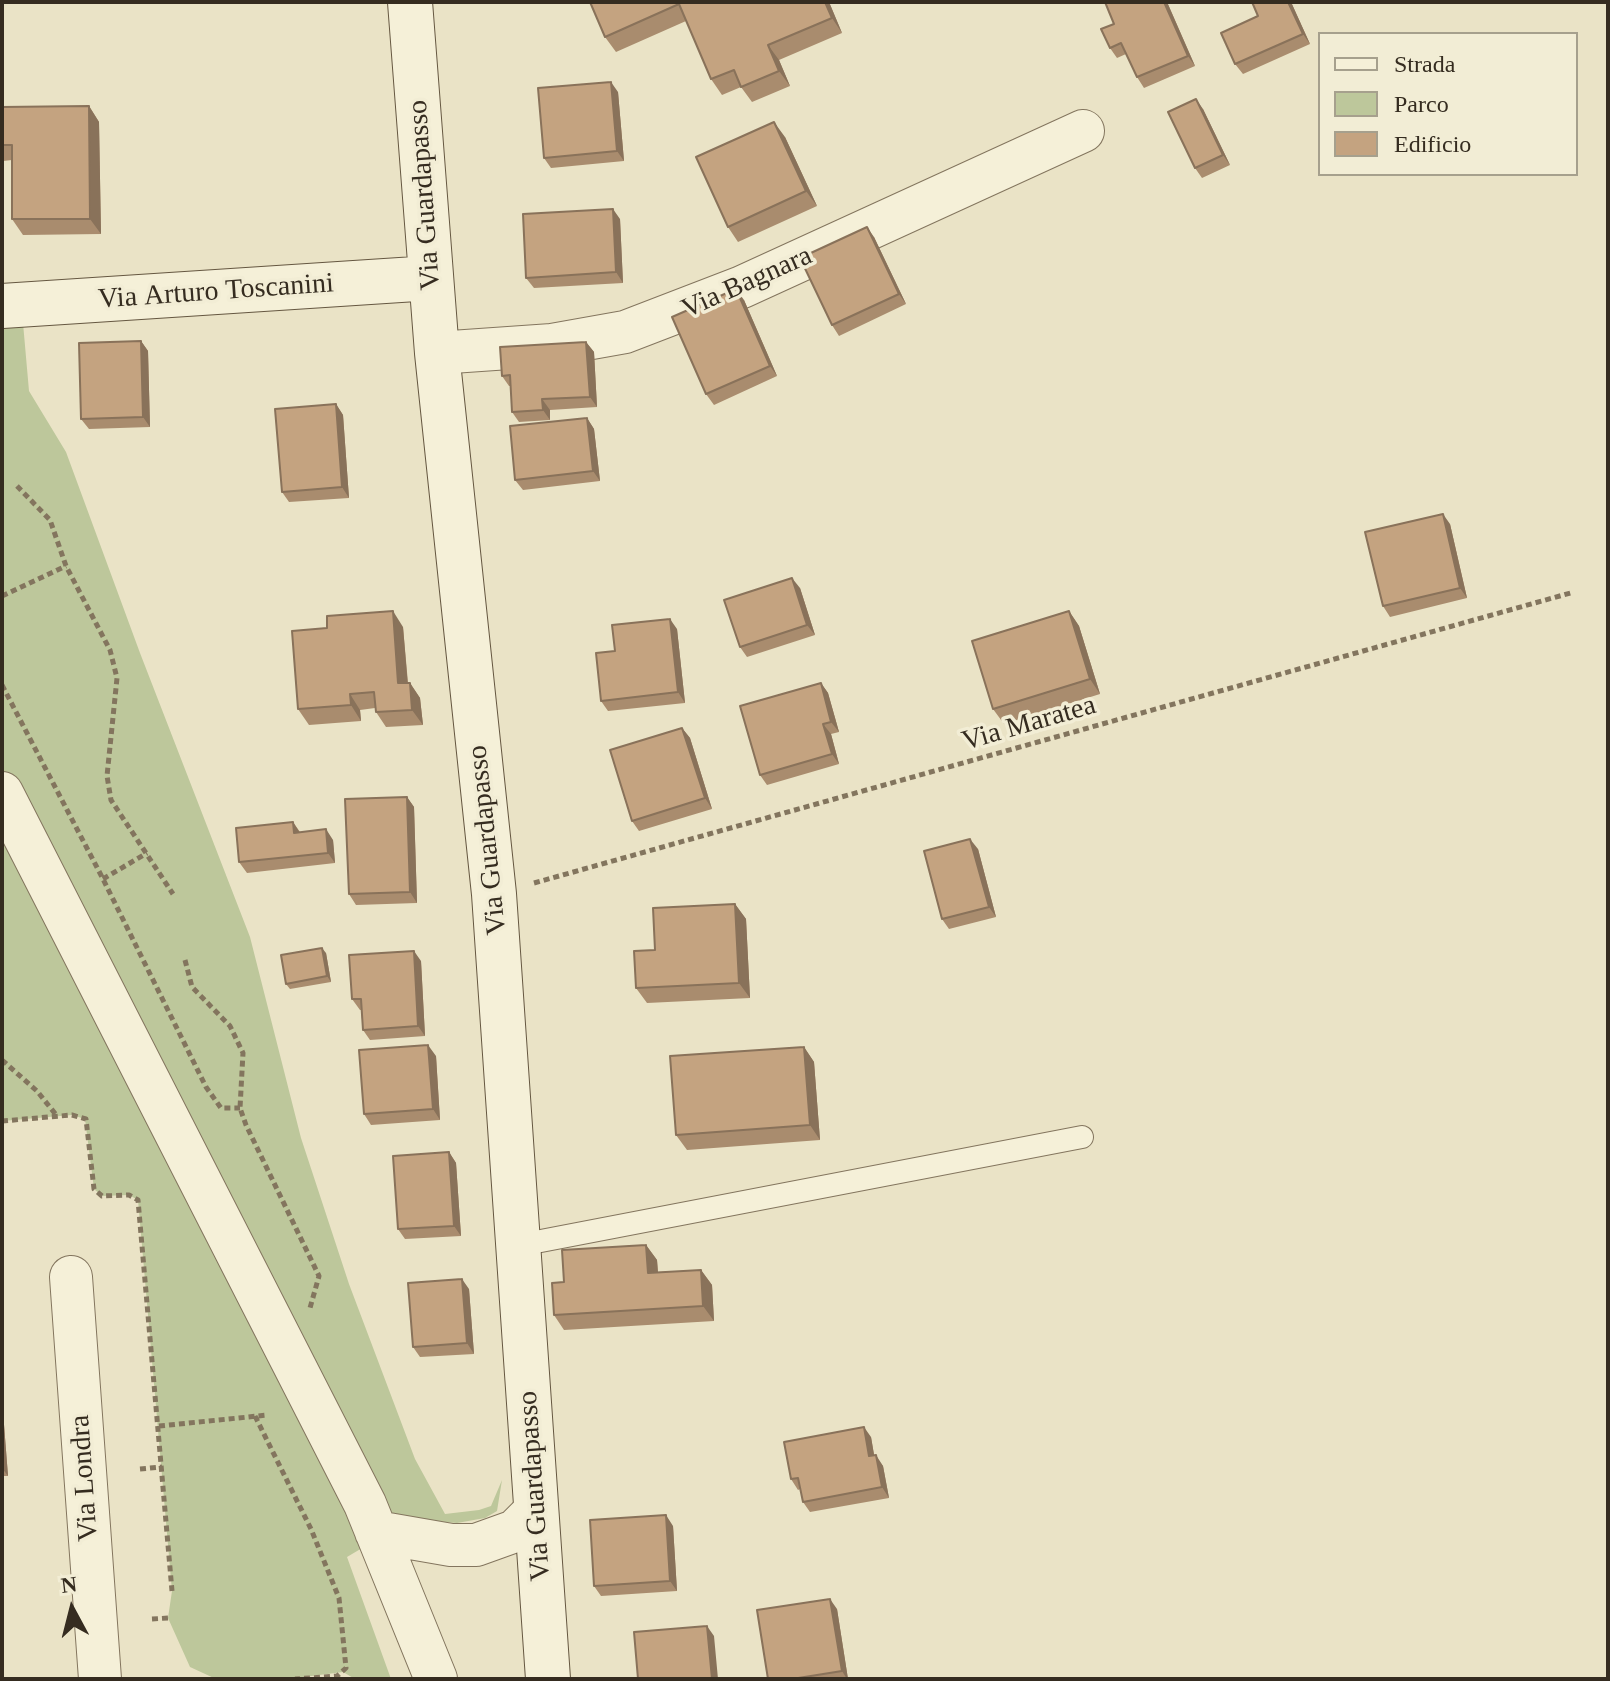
<!DOCTYPE html>
<style>
body{margin:0}
#map{position:relative;width:1610px;height:1681px;overflow:hidden;background:#eae3c6;font-family:"Times New Roman",serif}
canvas{display:block}
.frame{position:absolute;inset:0;border:4px solid #352c20;pointer-events:none}
.legend{position:absolute;left:1318px;top:32px;width:260px;height:144px;box-sizing:border-box;background:#f2edd5;border:2px solid #a6a08d;margin:0;padding:10px 14px;list-style:none;font-size:24px;color:#352c20}
.legend li{display:flex;align-items:center;gap:16px;height:40px}
.legend b{width:40px;border:2px solid #a6a08d}
.north{position:absolute;left:32px;top:1569px;width:80px;height:80px;-webkit-text-stroke:6px #f2edd5;paint-order:stroke;rotate:353deg;font-size:22px;font-weight:700;line-height:32px;text-align:center;color:#352c20}
.north::after{content:'';display:block;margin:auto;width:28px;height:36px;background:#352c20;clip-path:polygon(50% 0,100% 100%,50% 72%,0 100%)}
</style>
<div id="map">
<canvas width="1610" height="1681"></canvas>
<div class="frame"></div>
<ul class="legend">
<li><b style="height:10px;background:#f5f0d8"></b>Strada</li>
<li><b style="height:22px;background:#bdc79b"></b>Parco</li>
<li><b style="height:22px;background:#c4a380"></b>Edificio</li>
</ul>
<div class="north">N</div>
</div>
<script>
const ctx = document.querySelector('canvas').getContext('2d');
ctx.lineJoin = 'round';
function fillPath(path, color) { ctx.fillStyle = color; ctx.fill(path, 'evenodd'); }
const toPath = rows => new Path2D(rows.map(r => 'M' + r).join(''));
function strokePath(path, color, width, dash) { ctx.strokeStyle = color; ctx.lineWidth = width; ctx.lineCap = dash ? 'butt' : 'round'; ctx.setLineDash(dash || []); ctx.stroke(path); }
function drawText(font, color, halo, rows, align = 'center') {
  ctx.font = font + ' "Times New Roman",serif'; ctx.lineWidth = 7; ctx.setLineDash([]); ctx.textBaseline = 'middle'; ctx.strokeStyle = halo; ctx.fillStyle = color; for (const [text, x, y, turn = 0] of rows) {
    ctx.save(); ctx.translate(x, y); ctx.rotate((+turn || 0) * Math.PI / 180); ctx.textAlign = isNaN(turn) ? turn : align; if (halo) ctx.strokeText(text, 0, 0); ctx.fillText(text, 0, 0); ctx.restore();
  }
}
fillPath(toPath([
 [23,323,29,391,66,452,140,653,250,937,301,1138,349,1284,415,1459,445,1514,479,1510,491,1506,502,1480,497,1511,485,1518,457,1523,411,1519,347,1557,391,1679,355,1679,343,1672,288,1679,216,1679,190,1667,168,1618,172,1591,138,1200,129,1195,102,1196,94,1189,85,1119,72,1115,2,1121,2,324]
]), '#bdc79b');
const lane = toPath([
 [520,1245,1082,1137]
]);
const street = toPath([
 [437,353,552,345,625,332,742,287,1083,131],
 [2,793,365,1504,436,1679],
 [71,1277,100,1679],
 [376,1532,451,1545,476,1545,515,1531,537,1509]
]);
const secondary = toPath([
 [410,2,437,353,494,894,548,1679],
 [2,306,431,278]
]);
strokePath(lane, '#83755e', 24);
strokePath(street, '#83755e', 44);
strokePath(secondary, '#655741', 46);
strokePath(toPath([
 [17,486,50,520,66,566,110,650,117,678,107,776,111,800,173,894],
 [2,596,66,566],
 [2,685,103,879,206,1087,221,1108,240,1108],
 [103,879,147,853],
 [534,883,1574,592],
 [185,960,192,987,230,1026,243,1053,240,1108,246,1125,319,1276,310,1308],
 [2,1060,37,1091,57,1116],
 [2,1121,72,1115,86,1119,94,1189,102,1196,129,1195,138,1200,172,1591],
 [255,1416,311,1529,339,1598,346,1668,337,1676,295,1679],
 [159,1426,268,1415],
 [140,1469,162,1467],
 [152,1619,168,1618]
]), '#83755e', 5, [6, 4]);
strokePath(lane, '#f5f0d8', 22);
strokePath(street, '#f5f0d8', 42);
strokePath(secondary, '#f5f0d8', 44);
fillPath(toPath([
 [590,2,829,2,842,33,779,60,790,86,752,102,741,87,722,95,711,79,686,21,616,52,605,37],
 [1167,2,1195,66,1144,88,1137,77,1126,54,1117,58,1110,48],
 [1291,2,1310,44,1243,74,1235,64],
 [618,92,624,161,551,168,544,158],
 [89,106,99,122,101,234,23,235,12,219,12,160,3,161,2,159,2,107],
 [1203,109,1230,165,1202,178,1195,168],
 [785,137,817,206,738,242,728,227],
 [620,219,623,283,534,288,526,278],
 [874,237,906,304,839,336,832,325],
 [744,300,777,376,714,405,706,394],
 [141,341,148,351,150,427,89,429,81,419],
 [586,342,594,352,597,407,550,410,550,420,519,422,512,412,511,386,509,386,502,376],
 [336,404,343,415,349,498,289,502,282,492],
 [587,418,594,429,600,481,523,490,515,480],
 [1450,524,1467,598,1390,617,1383,606],
 [800,588,815,635,747,657,740,647],
 [1069,611,1079,626,1100,694,1004,724,993,709],
 [403,627,408,683,410,683,420,698,423,725,386,727,376,712,375,708,360,710,361,721,309,725,298,709],
 [677,629,685,703,608,711,601,701,615,651],
 [821,683,828,693,839,732,831,734,839,764,767,785,760,775],
 [682,728,690,738,712,809,639,831,632,821],
 [407,797,414,807,417,903,356,905,349,894],
 [293,822,300,832,333,840,335,863,247,873,239,862],
 [978,849,996,917,949,929,942,919],
 [735,904,746,919,750,998,647,1003,636,988,655,950],
 [326,953,331,982,290,989,286,984],
 [421,961,425,1036,370,1040,363,1030,361,1010,360,1010,352,999],
 [804,1047,814,1062,820,1140,687,1150,676,1135],
 [436,1056,440,1120,371,1125,364,1114],
 [449,1152,456,1163,461,1236,405,1239,398,1229],
 [646,1245,657,1260,658,1272,701,1270,712,1285,714,1321,564,1330,554,1315,564,1282],
 [469,1289,474,1354,420,1357,413,1347],
 [2,1399,8,1476,2,1476],
 [871,1437,874,1455,883,1466,889,1498,810,1512,803,1502,800,1489,798,1490,791,1479],
 [673,1526,677,1591,601,1596,594,1586],
 [837,1609,848,1679,768,1679]
]), '#a98c6e');
fillPath(toPath([
 [825,2,829,2,842,33,832,18],
 [1164,2,1167,2,1195,66,1188,56],
 [1288,2,1291,2,1310,44,1303,34],
 [768,45,779,60,790,86,779,71],
 [611,82,618,92,624,161,617,151],
 [1196,99,1203,109,1230,165,1223,155],
 [89,106,99,122,101,234,90,219],
 [774,122,785,137,817,206,806,191],
 [613,209,620,219,623,283,616,272],
 [867,227,874,237,906,304,899,294],
 [736,289,744,300,777,376,770,366],
 [141,341,148,351,150,427,143,417],
 [586,342,594,352,597,407,590,397],
 [542,399,550,410,550,420,543,410],
 [336,404,343,415,349,498,342,487],
 [587,418,594,429,600,481,593,471],
 [1443,514,1450,524,1467,598,1460,588],
 [792,578,800,588,815,635,807,625],
 [393,611,403,627,409,699,398,683],
 [1069,611,1079,626,1100,694,1090,679],
 [670,619,677,629,685,703,678,692],
 [410,683,420,698,423,725,412,710],
 [821,683,828,693,839,732,831,722],
 [350,694,360,710,361,721,351,705],
 [823,724,831,734,839,764,832,754],
 [682,728,690,738,712,809,705,798],
 [407,797,414,807,417,903,410,892],
 [293,822,300,833,294,833],
 [326,829,333,840,335,863,328,853],
 [970,839,978,849,996,917,989,907],
 [735,904,746,919,750,998,739,983],
 [322,948,326,953,331,982,327,976],
 [414,951,421,961,425,1036,418,1026],
 [428,1045,436,1056,440,1120,433,1109],
 [804,1047,814,1062,820,1140,810,1125],
 [449,1152,456,1163,461,1236,454,1226],
 [646,1245,657,1260,659,1288,648,1273],
 [701,1270,712,1285,714,1321,703,1306],
 [462,1279,469,1289,474,1354,467,1343],
 [2,1399,8,1476,2,1468],
 [864,1427,871,1437,876,1466,869,1456],
 [876,1455,883,1466,889,1498,882,1487],
 [666,1515,673,1526,677,1591,670,1581],
 [830,1599,837,1609,848,1679,847,1679,842,1671],
 [707,1626,714,1636,718,1679,712,1679]
]), '#89725a');
const building = toPath([
 [590,2,825,2,832,18,768,45,779,71,741,87,734,70,711,79,679,4,605,37,590,2],
 [1105,2,1164,2,1188,56,1137,77,1121,43,1110,48,1101,29,1114,24,1105,2],
 [1252,2,1288,2,1303,34,1235,64,1221,33,1258,16,1252,2],
 [611,82,617,151,544,158,538,88,611,82],
 [1196,99,1223,155,1195,168,1168,112,1196,99],
 [89,106,90,219,12,219,12,145,2,145,2,107,89,106],
 [774,122,806,191,728,227,696,157,774,122],
 [613,209,616,272,526,278,523,214,613,209],
 [867,227,899,294,832,325,800,258,867,227],
 [736,289,770,366,706,394,672,317,736,289],
 [141,341,143,417,81,419,79,343,141,341],
 [586,342,590,397,542,399,543,410,512,412,510,375,502,376,500,347,586,342],
 [336,404,342,487,282,492,275,409,336,404],
 [587,418,593,471,515,480,510,426,587,418],
 [1443,514,1460,588,1383,606,1365,532,1443,514],
 [792,578,807,625,740,647,724,600,792,578],
 [393,611,398,683,410,683,412,710,376,712,374,692,350,694,351,705,298,709,292,631,327,628,327,616,393,611],
 [1069,611,1090,679,993,709,972,641,1069,611],
 [670,619,678,692,601,701,596,653,615,651,612,625,670,619],
 [821,683,831,722,823,724,832,754,760,775,740,706,821,683],
 [682,728,705,798,632,821,610,750,682,728],
 [407,797,410,892,349,894,345,799,407,797],
 [293,822,294,833,326,829,328,853,239,862,236,828,293,822],
 [970,839,989,907,942,919,924,851,970,839],
 [735,904,739,983,636,988,634,951,655,950,653,908,735,904],
 [322,948,327,976,286,984,281,955,322,948],
 [414,951,418,1026,363,1030,361,999,352,999,349,955,414,951],
 [428,1045,433,1109,364,1114,359,1050,428,1045],
 [804,1047,810,1125,676,1135,670,1056,804,1047],
 [449,1152,454,1226,398,1229,393,1156,449,1152],
 [646,1245,648,1273,701,1270,703,1306,554,1315,552,1283,564,1282,562,1250,646,1245],
 [462,1279,467,1343,413,1347,408,1283,462,1279],
 [864,1427,869,1456,876,1455,882,1487,803,1502,798,1478,791,1479,784,1442,864,1427],
 [666,1515,670,1581,594,1586,590,1520,666,1515],
 [830,1599,842,1671,792,1679,768,1679,757,1610,830,1599],
 [707,1626,712,1679,638,1679,634,1632,707,1626]
]);
fillPath(building, '#c4a380');
strokePath(building, '#89725a', 2);
drawText('28px', '#352c20', '#f2edd5', [
 ["Via Guardapasso",425,195,-94],
 ["Via Bagnara",747,283,-24],
 ["Via Arturo Toscanini",216,292,-4],
 ["Via Maratea",1029,724,-16],
 ["Via Guardapasso",488,840,-96],
 ["Via Londra",85,1478,-94],
 ["Via Guardapasso",535,1486,-94]
]);
</script>
